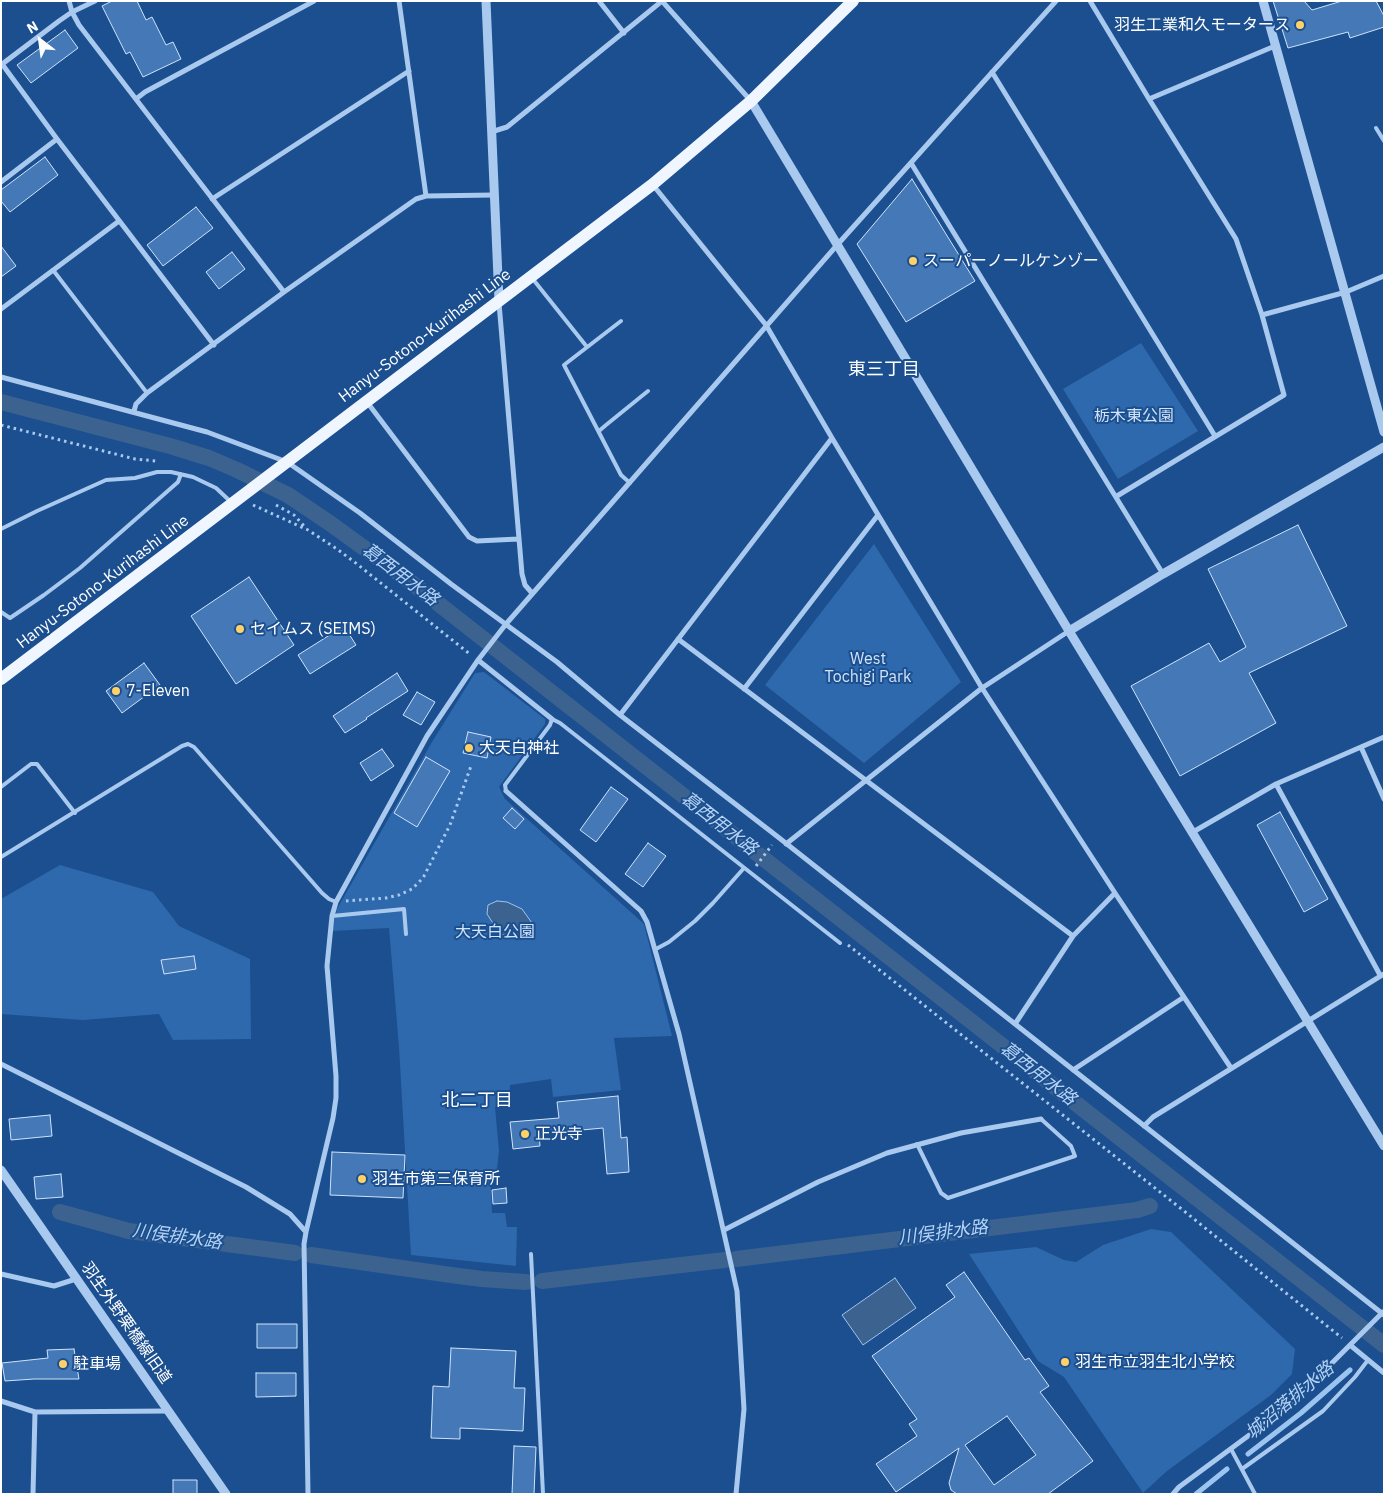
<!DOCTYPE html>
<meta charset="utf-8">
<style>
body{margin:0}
#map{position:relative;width:1385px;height:1495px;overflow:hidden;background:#1b4f8f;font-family:"IBM Plex Sans",sans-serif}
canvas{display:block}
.frame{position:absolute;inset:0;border:2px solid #fff;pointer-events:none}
.north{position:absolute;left:15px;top:15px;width:50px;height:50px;-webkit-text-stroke:4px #1b4f8f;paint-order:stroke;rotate:330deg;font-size:14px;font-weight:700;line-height:20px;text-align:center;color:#fff}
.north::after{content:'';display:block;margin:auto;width:18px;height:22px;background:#fff;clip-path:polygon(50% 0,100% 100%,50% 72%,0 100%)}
</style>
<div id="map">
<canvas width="1385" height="1495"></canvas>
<div class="frame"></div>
<div class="north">N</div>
</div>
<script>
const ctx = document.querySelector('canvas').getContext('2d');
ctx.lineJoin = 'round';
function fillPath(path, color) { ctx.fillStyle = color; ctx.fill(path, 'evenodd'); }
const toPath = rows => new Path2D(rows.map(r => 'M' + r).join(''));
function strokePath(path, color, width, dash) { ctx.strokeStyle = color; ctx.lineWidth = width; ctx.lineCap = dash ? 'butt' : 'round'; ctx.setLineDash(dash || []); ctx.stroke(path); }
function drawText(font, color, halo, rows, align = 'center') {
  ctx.font = font + ' "IBM Plex Sans","Noto Sans JP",sans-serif'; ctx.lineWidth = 4; ctx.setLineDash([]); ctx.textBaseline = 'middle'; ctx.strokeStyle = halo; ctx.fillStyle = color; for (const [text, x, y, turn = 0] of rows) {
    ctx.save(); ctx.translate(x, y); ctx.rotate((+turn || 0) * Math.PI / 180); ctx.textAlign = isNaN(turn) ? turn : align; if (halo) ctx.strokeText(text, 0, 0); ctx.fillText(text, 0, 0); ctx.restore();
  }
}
fillPath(toPath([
 [1141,343,1198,431,1118,479,1063,389],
 [874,544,961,682,864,763,765,685],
 [484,672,545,719,545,724,499,787,505,799,644,924,672,1036,614,1038,621,1090,553,1097,551,1079,510,1085,509,1104,495,1107,499,1151,497,1169,491,1187,492,1213,505,1213,507,1227,517,1227,516,1266,411,1255,399,1047,389,928,332,931,337,909,432,742,475,673],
 [60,865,153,892,179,926,250,959,251,1039,173,1040,159,1014,83,1020,1,1014,1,899],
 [1151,1229,1171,1232,1295,1349,1292,1374,1271,1395,1167,1471,1143,1493,1064,1377,1038,1361,969,1254,1036,1247,1064,1260,1076,1262,1103,1245]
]), '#2e69ad');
const water = toPath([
 [497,901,507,902,522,909,532,923,530,931,515,937,500,934,487,914,488,905,497,901],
 [895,1278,916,1308,863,1345,842,1315,895,1278]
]);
fillPath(water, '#3c6290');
strokePath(water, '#9cc4f0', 1);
strokePath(toPath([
 [1248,1454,1301,1413,1350,1370],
 [1196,1494,1227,1469]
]), '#9cc4f0', 5);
strokePath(toPath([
 [1,402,170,446,209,458,237,470,288,495,331,524,412,583,1384,1345],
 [60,1212,129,1231,295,1253],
 [311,1255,451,1275,482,1279,526,1282],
 [736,1259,1137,1210,1150,1206],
 [542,1281,725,1260]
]), '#3c6290', 16);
const building = toPath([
 [112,1,137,1,146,20,152,17,166,45,173,42,181,59,143,77,130,52,126,54,102,6,112,1],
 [1273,1,1304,1,1312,10,1342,1,1376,1,1384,16,1384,27,1350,38,1348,32,1288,48,1273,1],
 [65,30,78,48,31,83,17,65,65,30],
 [45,157,58,175,10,212,1,201,1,190,45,157],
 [912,179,975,281,906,322,857,244,912,179],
 [196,207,213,228,163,266,147,245,196,207],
 [1,246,16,266,1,277,1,246],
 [232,252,245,269,219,289,206,272,232,252],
 [1298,525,1347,626,1249,673,1276,723,1180,776,1131,686,1209,643,1220,662,1246,647,1208,569,1298,525],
 [249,577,294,645,236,684,191,616,249,577],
 [344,626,356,645,310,674,298,655,344,626],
 [144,663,160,685,122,713,106,691,144,663],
 [397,673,408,691,366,718,367,719,345,733,333,716,397,673],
 [417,692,435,702,421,725,403,715,417,692],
 [468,732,491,737,487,758,463,753,468,732],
 [382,749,394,766,371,781,360,763,382,749],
 [426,757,450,771,417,827,394,813,426,757],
 [611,787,628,799,596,842,580,830,611,787],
 [512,808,524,819,515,829,503,818,512,808],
 [1280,812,1328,899,1304,912,1257,825,1280,812],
 [648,843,666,856,643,887,625,874,648,843],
 [194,956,196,969,164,974,161,960,194,956],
 [618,1096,621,1138,627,1137,629,1172,607,1174,603,1128,539,1134,540,1146,513,1149,510,1122,559,1118,557,1102,618,1096],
 [50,1115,52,1136,11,1140,9,1119,50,1115],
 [332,1152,405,1155,403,1198,330,1195,332,1152],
 [61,1174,63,1197,36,1199,34,1177,61,1174],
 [506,1188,507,1203,493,1204,492,1190,506,1188],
 [964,1272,1025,1360,1029,1358,1049,1386,1040,1392,1093,1461,1048,1494,957,1494,951,1490,949,1483,959,1448,896,1492,876,1464,917,1436,909,1424,917,1419,872,1356,955,1297,946,1285,964,1272],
 [1007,1416,1036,1455,994,1485,965,1445,1007,1416],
 [257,1324,297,1324,297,1348,257,1348,257,1324],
 [451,1348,516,1351,514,1388,525,1388,523,1431,460,1428,460,1439,431,1438,433,1386,449,1387,451,1348],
 [74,1349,79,1379,34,1379,5,1381,2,1363,48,1358,47,1350,74,1349],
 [256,1373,296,1373,296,1396,256,1397,256,1373],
 [514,1446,536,1447,534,1494,512,1494,514,1446],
 [173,1480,197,1480,197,1494,173,1494,173,1480]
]);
fillPath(building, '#4478b7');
strokePath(building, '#cfe3fa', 1);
strokePath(toPath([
 [1,425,135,459,156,461],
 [253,505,308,530,337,549,357,564,471,655],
 [276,505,294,515,305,527],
 [756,866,772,845],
 [346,901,386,898,399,895,412,889,423,878,450,825,471,766],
 [848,945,1184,1211,1342,1338]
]), '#a9c9ee', 3, [2.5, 4]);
strokePath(toPath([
 [1376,128,1384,141],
 [53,270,147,393],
 [532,278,587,347],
 [621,321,564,365,621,475,630,483],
 [598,430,599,431,606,425,648,391],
 [1,529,37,511,106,480,135,478,157,472,171,472,193,477,216,488,231,502],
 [1,612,10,618,44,595,80,568,178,482,181,474],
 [1,787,31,764,37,764,75,813],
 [506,791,505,785,550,725,552,719,560,723,840,943],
 [1,857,182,746,188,744,194,747,322,893,329,899,336,902],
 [332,916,404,909,406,934],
 [656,949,669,942,695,921,713,903,744,868],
 [917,1144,941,1193,948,1198,1075,1156,1071,1146,1041,1119],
 [531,1254,543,1494],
 [1231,1449,1255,1494],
 [1242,1469,1323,1411,1355,1377,1368,1360]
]), '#a9c9ee', 4);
strokePath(toPath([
 [69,1,72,12,79,25,284,292],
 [399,1,426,196],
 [599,1,624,33],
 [1090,1,1149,99,1236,239,1262,315,1284,395,1117,496],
 [2,64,57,139,214,345],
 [1,65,59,21,72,12,95,1],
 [992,72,1215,436],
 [136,99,145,92,314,1],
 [1149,99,1275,46],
 [491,132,507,127,662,1,751,101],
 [911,163,1163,574],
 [1,182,57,139],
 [653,185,766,325,832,438,982,688,1115,893,1231,1068],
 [212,199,409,71],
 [499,303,522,574,525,585,532,593],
 [1,309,119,221],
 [1262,315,1346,292,1384,276],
 [1,377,207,432,287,462,300,471,360,513,451,584,557,662,620,715,778,837,1384,1315],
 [367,402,469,537,477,541,518,539],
 [134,411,136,404,147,393,284,292,416,199,426,196,494,195],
 [678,639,1073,936],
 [478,660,552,719],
 [744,689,878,515],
 [620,715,832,438],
 [1361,747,1384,799],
 [1276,784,1380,975],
 [506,791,641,911,647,922,679,1034,737,1291,744,1409,736,1494],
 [1193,832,1276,784,1384,737],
 [786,844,982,688,1069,631],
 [1015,1024,1073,936,1115,893],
 [1,1064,246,1187,290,1214,306,1232],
 [1073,1070,1184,997],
 [1144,1126,1153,1117,1384,974],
 [724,1230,818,1182,887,1153,961,1133,1041,1119],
 [1,1274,54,1286,76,1279],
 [1350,1345,1384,1373],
 [1,1401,35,1412,169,1411],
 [33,1494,35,1412],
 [308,1494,304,1244,306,1232,333,1118,336,1098,336,1076,327,966,332,916,336,902,427,736,478,660,506,624,838,244,1056,1],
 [1173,1494,1179,1487,1290,1405,1383,1312]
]), '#a9c9ee', 5);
strokePath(toPath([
 [486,1,499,301],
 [1263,1,1384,432],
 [751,101,1069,631,1384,1146],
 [1069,631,1163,574,1384,447],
 [1,1170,226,1494]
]), '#a9c9ee', 9);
strokePath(toPath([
 [1,679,653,184,751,101,853,1]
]), '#f0f6ff', 12);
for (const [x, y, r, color] of [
 [1300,25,5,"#ffd166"],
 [913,261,5,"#ffd166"],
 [240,629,5,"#ffd166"],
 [116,691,5,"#ffd166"],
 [469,748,5,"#ffd166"],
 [525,1134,5,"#ffd166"],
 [362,1179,5,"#ffd166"],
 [1065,1362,5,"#ffd166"],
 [63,1364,5,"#ffd166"]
]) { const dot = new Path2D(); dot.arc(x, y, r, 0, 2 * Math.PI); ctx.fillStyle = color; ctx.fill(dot); strokePath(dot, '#1b4f8f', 2); }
drawText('16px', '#fff', '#1b4f8f', [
 ["羽生工業和久モータース",1290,25,"right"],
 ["スーパーノールケンゾー",923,261],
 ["セイムス (SEIMS)",250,629],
 ["7-Eleven",126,691],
 ["大天白神社",479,748],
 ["正光寺",535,1134],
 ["羽生市第三保育所",372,1179],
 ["羽生市立羽生北小学校",1075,1362],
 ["駐車場",73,1364]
], 'left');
drawText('16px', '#fff', '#1b4f8f', [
 ["Hanyu-Sotono-Kurihashi Line",425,336,-37],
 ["Hanyu-Sotono-Kurihashi Line",103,582,-37],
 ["羽生外野栗橋線旧道",126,1323,55]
]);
drawText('16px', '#cfe3fa', '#1b4f8f', [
 ["栃木東公園",1134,416],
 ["West",868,659],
 ["Tochigi Park",868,677],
 ["大天白公園",495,932]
]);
drawText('18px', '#fff', '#1b4f8f', [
 ["東三丁目",884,370],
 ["北二丁目",477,1101]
]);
drawText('italic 18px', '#b5d3f5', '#1b4f8f', [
 ["葛西用水路",400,575,37],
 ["葛西用水路",719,824,38],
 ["葛西用水路",1038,1074,38],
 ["川俣排水路",943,1233,-7],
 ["川俣排水路",177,1237,8],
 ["城沼落排水路",1290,1401,-40]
]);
</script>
